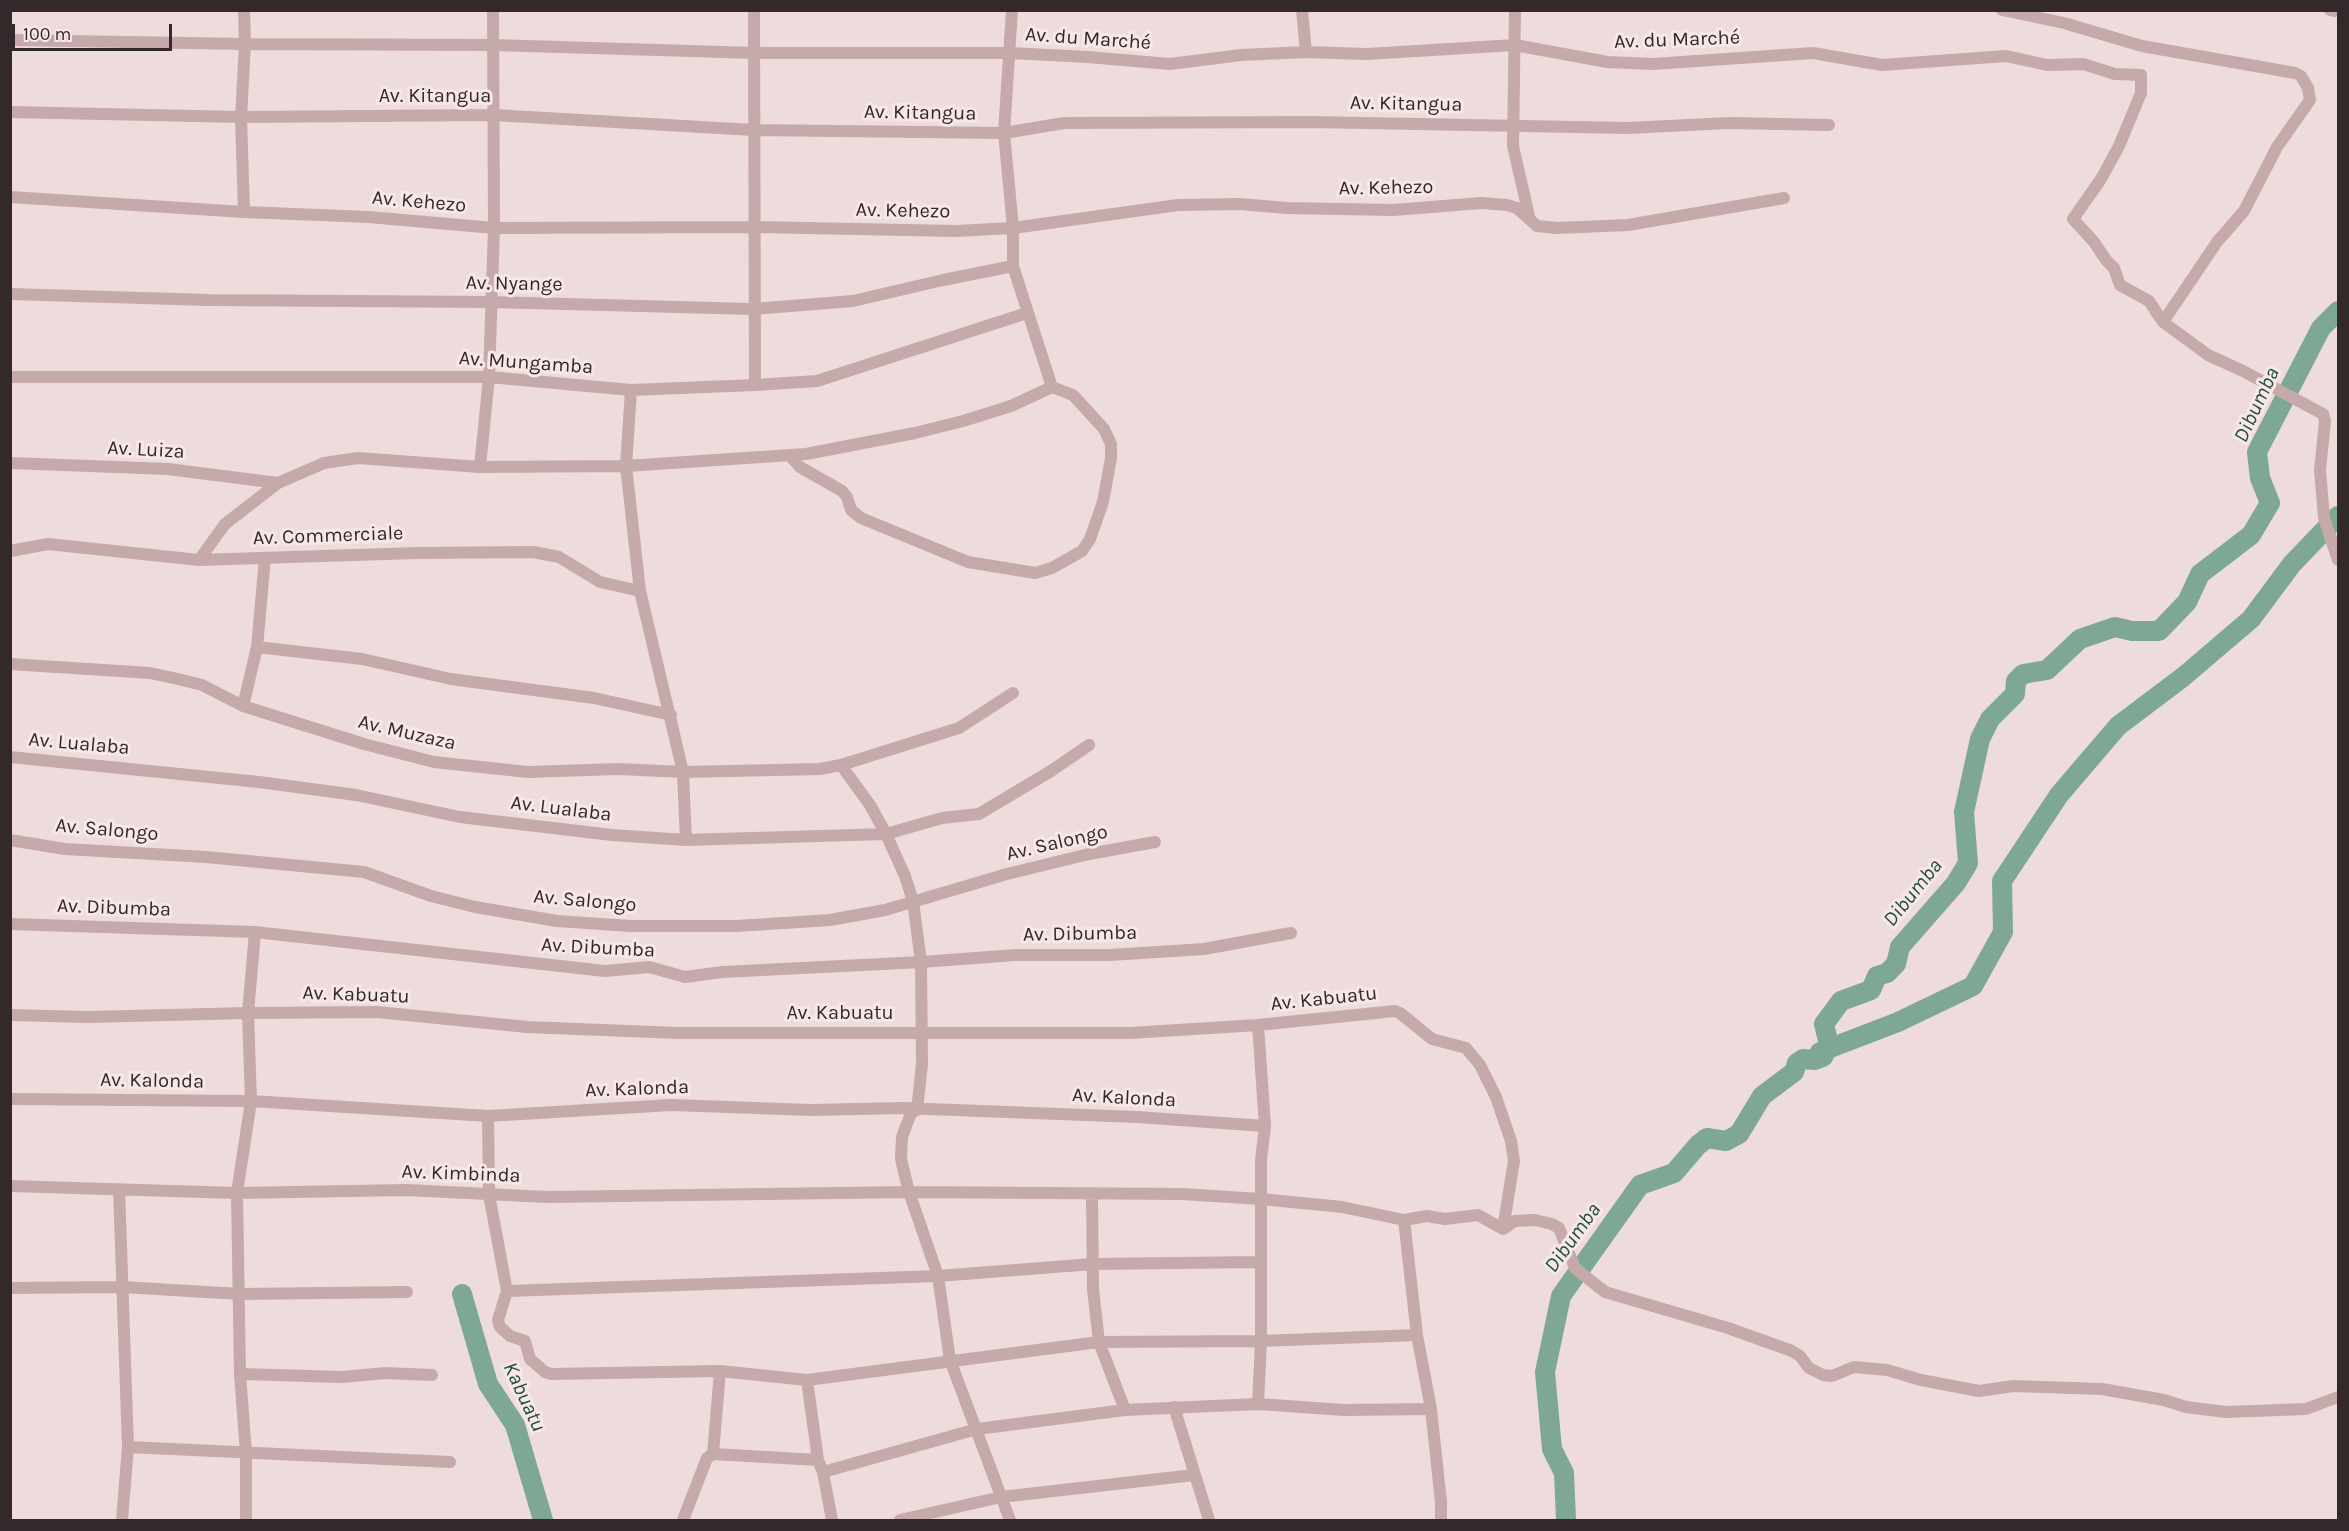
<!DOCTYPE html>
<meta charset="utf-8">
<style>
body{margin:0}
#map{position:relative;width:2349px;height:1531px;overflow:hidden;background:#eedcdc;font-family:Karla,sans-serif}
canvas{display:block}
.frame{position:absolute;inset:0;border:12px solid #33282a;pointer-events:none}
.scale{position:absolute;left:12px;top:24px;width:160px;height:27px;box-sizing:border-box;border:3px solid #33282a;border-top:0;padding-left:8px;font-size:18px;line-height:21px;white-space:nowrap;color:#33282a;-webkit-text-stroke:4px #f7e7e7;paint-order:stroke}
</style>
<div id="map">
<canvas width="2349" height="1531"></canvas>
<div class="frame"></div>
<div class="scale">100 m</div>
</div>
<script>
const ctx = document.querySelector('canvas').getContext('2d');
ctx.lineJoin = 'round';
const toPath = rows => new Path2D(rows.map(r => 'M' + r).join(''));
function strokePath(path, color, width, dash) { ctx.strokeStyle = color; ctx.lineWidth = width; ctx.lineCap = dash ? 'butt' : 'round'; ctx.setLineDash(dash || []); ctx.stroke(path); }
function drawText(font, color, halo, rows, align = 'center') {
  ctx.font = font + ' Karla,sans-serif'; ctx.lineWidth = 6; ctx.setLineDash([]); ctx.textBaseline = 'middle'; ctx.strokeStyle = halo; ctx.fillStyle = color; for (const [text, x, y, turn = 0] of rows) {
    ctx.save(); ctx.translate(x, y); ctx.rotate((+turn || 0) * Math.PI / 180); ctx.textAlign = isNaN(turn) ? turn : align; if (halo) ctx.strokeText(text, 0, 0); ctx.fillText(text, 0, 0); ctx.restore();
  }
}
strokePath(toPath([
 [1820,1052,1898,1022,1973,986,2003,932,2002,881,2059,795,2118,726,2183,677,2251,619,2292,564,2338,516],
 [462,1294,488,1384,515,1425,543,1520],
 [1566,1520,1564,1473,1552,1449,1545,1372,1561,1296,1640,1185,1674,1173,1698,1145,1707,1138,1726,1141,1739,1134,1762,1096,1794,1072,1797,1063,1803,1059,1815,1060,1823,1057,1829,1045,1824,1024,1841,1001,1871,990,1877,976,1887,973,1896,964,1900,947,1956,883,1968,863,1964,812,1980,739,1990,719,2015,694,2016,681,2023,674,2047,670,2080,639,2115,627,2132,631,2159,631,2187,602,2200,574,2251,535,2270,503,2260,478,2257,452,2321,328,2338,311]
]), '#7ea893', 20);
strokePath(toPath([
 [754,10,755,385],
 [1012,10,1004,133,1013,228,1013,266,1052,387],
 [1302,10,1306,52],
 [1515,10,1513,146,1530,220],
 [2002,10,2064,23,2142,46,2295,73,2301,76,2308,88,2310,100,2277,147,2244,211,2217,242,2163,322],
 [2330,10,2334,11],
 [10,40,245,44,494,45,755,53,1010,53,1088,57,1170,64,1241,55,1306,52,1367,54,1515,45,1607,62,1653,64,1813,53,1882,65,2006,56,2047,65,2083,64,2115,74,2141,75,2141,93,2119,146,2101,179,2073,219,2094,242,2106,260,2114,268,2120,285,2149,301,2163,322,2208,355,2243,371,2323,414,2325,421,2320,470,2324,518,2338,560],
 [10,112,241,117,494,115,753,130,1004,133,1064,123,1311,122,1628,128,1730,123,1829,125],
 [10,197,244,212,369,217,494,228,756,227,956,231,1013,228,1178,205,1240,204,1286,208,1394,210,1481,203,1507,205,1517,208,1537,226,1557,228,1628,225,1784,198],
 [244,212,241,117,245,44,244,10],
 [10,294,209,300,490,302,753,309,853,301,943,280,1013,266],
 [10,377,489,377,631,390,755,385,817,381,1027,313],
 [631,390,626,466,640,591,683,772,686,840],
 [10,463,168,469,278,483],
 [480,467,489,377,494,228,493,10],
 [10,551,48,544,199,560,416,553,533,552,559,557,600,582,640,591],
 [199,560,225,524,278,483,324,463,358,458,480,467,626,466,806,454,915,433,963,421,1011,406,1052,387,1073,395,1104,429,1111,444,1111,458,1103,502,1090,539,1082,551,1052,568,1035,573,968,562,861,518,851,510,847,497,842,491,800,467,789,455],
 [257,647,362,659,451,679,594,698,671,715],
 [10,664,150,673,178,679,202,685,243,706,364,744,434,762,528,772,618,769,683,772,820,769,841,765,959,728,1013,693],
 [243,706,257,647,265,558],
 [10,757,259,782,356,795,460,817,612,835,686,840,886,834,942,818,979,814,1051,771,1089,745],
 [841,765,870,805,886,834,905,876,913,901,921,962,922,1064,917,1110,911,1113,902,1137,901,1159,909,1192,938,1276,950,1360,1010,1520],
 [10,840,65,849,206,857,364,872,431,896,475,907,557,921,630,926,737,926,830,920,885,910,1007,874,1089,854,1155,842],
 [10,924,255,932,605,971,649,967,685,977,722,972,921,962,1016,955,1110,955,1204,949,1291,933],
 [10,1015,89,1017,248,1013,377,1012,527,1027,678,1033,1130,1033,1258,1025,1395,1011,1400,1013,1432,1039,1466,1048,1480,1065,1496,1097,1511,1141,1514,1161,1503,1229],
 [1258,1025,1265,1126,1261,1160,1261,1341,1258,1404],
 [10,1099,251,1101,488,1116,671,1105,811,1110,903,1108,1137,1117,1265,1126],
 [488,1116,489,1195,507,1291,498,1320,500,1327,510,1336,525,1341,530,1359,545,1372,551,1374,720,1371,807,1380,1099,1342,1261,1341,1417,1335],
 [10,1186,237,1193,407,1190,547,1197,909,1192,1182,1194,1261,1199,1342,1207,1404,1220,1427,1216,1445,1219,1478,1215,1503,1229,1515,1221,1535,1220,1552,1224,1559,1228,1575,1268,1605,1292,1728,1328,1792,1351,1800,1356,1809,1368,1823,1375,1832,1376,1854,1367,1887,1370,1921,1380,1979,1391,2013,1386,2102,1389,2164,1400,2186,1407,2226,1412,2306,1409,2338,1397],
 [119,1189,128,1447,122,1520],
 [1092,1194,1093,1289,1099,1342,1125,1410],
 [1404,1220,1417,1335,1431,1409,1441,1502,1441,1520],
 [10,1288,122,1287,240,1294,407,1292],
 [507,1291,938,1276,1093,1264,1261,1262],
 [240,1374,342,1377,385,1373,432,1375],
 [807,1380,818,1460,823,1472,832,1520],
 [1174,1407,1209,1520],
 [128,1447,450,1462],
 [713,1454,818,1460],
 [823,1472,977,1429,1125,1410,1258,1404,1344,1410,1431,1409],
 [246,1520,246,1453,240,1374,237,1193,251,1101,248,1013,255,932],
 [683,1520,707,1458,713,1454,720,1371],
 [900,1520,1001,1497,1194,1475]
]), '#c5a9ab', 12);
drawText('20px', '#33282a', '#f7e7e7', [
 ["Av. du Marché",1088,39,4],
 ["Av. du Marché",1677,40,-2],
 ["Av. Kitangua",435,96],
 ["Av. Kitangua",1406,104,1],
 ["Av. Kitangua",920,113,1],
 ["Av. Kehezo",1386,188,-1],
 ["Av. Kehezo",419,202,5],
 ["Av. Kehezo",903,211,1],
 ["Av. Nyange",514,284,1],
 ["Av. Mungamba",526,363,4],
 ["Av. Luiza",146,450,3],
 ["Av. Commerciale",328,536,-2],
 ["Av. Muzaza",407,733,13],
 ["Av. Lualaba",79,744,5],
 ["Av. Lualaba",561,809,7],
 ["Av. Salongo",107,830,5],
 ["Av. Salongo",1057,843,-13],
 ["Av. Salongo",585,901,5],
 ["Av. Dibumba",114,908,2],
 ["Av. Dibumba",1080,934,-1],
 ["Av. Dibumba",598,948,3],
 ["Av. Kabuatu",356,995,2],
 ["Av. Kabuatu",1324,999,-6],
 ["Av. Kabuatu",840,1013],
 ["Av. Kalonda",152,1081,1],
 ["Av. Kalonda",637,1089,-2],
 ["Av. Kalonda",1124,1098,3],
 ["Av. Kimbinda",461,1174,2]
]);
drawText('italic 21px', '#22503b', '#f7e7e7', [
 ["Dibumba",2257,405,-65],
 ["Dibumba",1913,893,-51],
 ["Dibumba",1573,1238,-54],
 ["Kabuatu",524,1397,65]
]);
</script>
